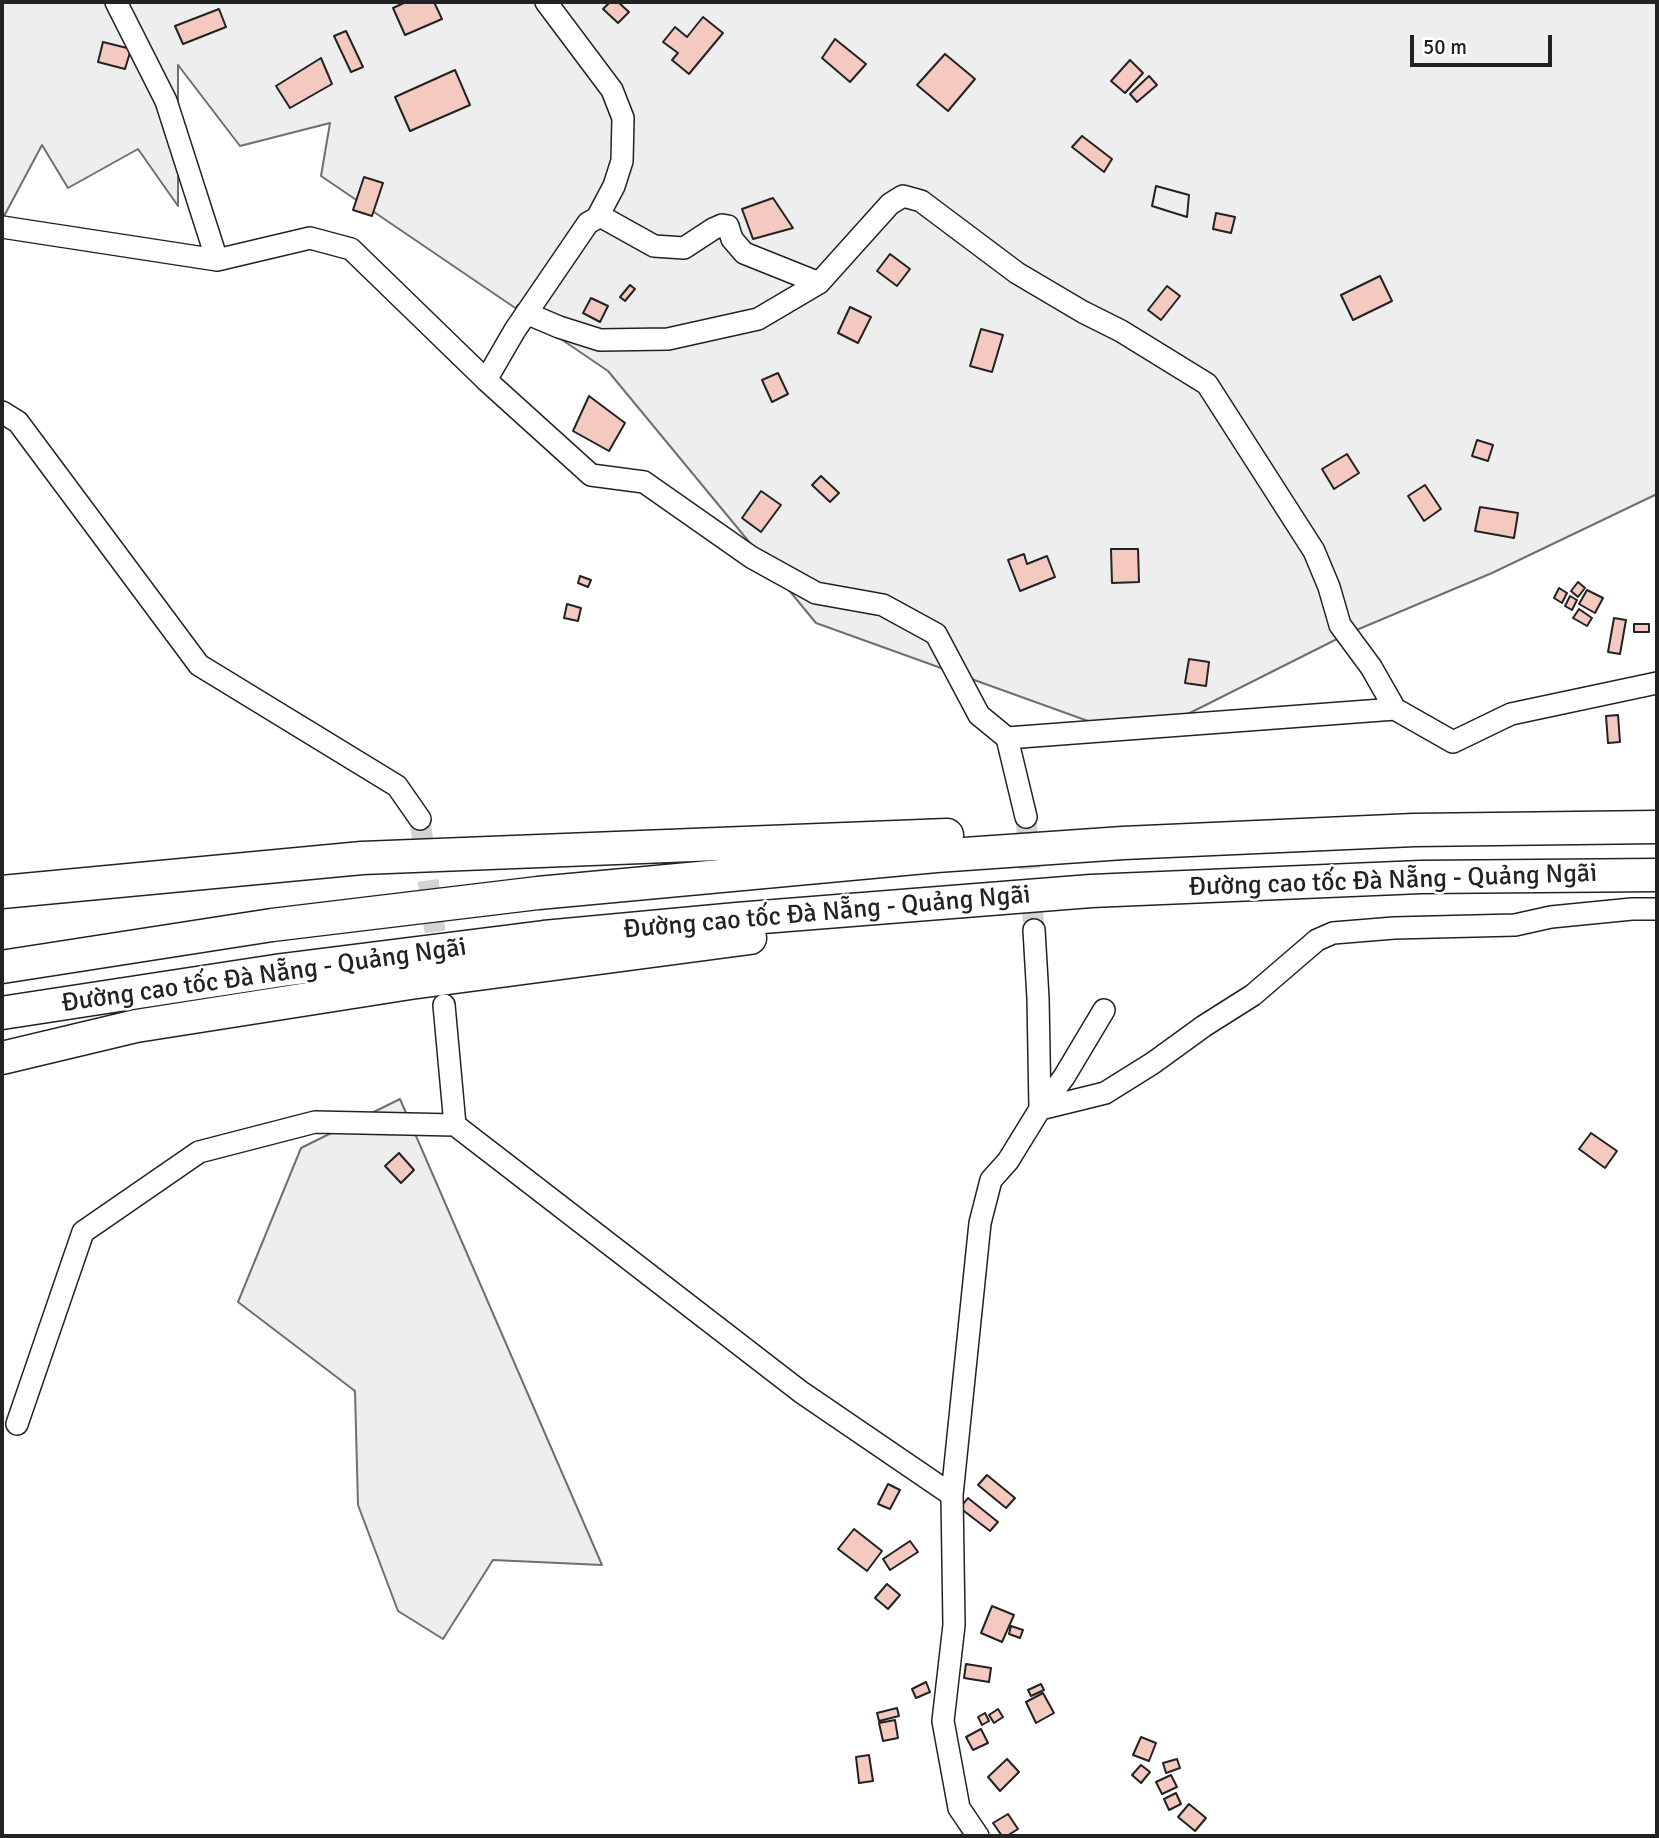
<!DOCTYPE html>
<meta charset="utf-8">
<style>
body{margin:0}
#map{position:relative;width:1659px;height:1838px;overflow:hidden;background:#fff;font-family:Signika,sans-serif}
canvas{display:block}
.frame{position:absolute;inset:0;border:4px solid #222;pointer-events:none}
.scale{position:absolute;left:1410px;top:35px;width:142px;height:32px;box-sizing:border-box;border:4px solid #222;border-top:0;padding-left:9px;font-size:21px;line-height:24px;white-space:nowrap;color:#222;-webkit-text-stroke:5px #fff;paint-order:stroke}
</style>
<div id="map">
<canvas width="1659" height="1838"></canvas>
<div class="frame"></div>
<div class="scale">50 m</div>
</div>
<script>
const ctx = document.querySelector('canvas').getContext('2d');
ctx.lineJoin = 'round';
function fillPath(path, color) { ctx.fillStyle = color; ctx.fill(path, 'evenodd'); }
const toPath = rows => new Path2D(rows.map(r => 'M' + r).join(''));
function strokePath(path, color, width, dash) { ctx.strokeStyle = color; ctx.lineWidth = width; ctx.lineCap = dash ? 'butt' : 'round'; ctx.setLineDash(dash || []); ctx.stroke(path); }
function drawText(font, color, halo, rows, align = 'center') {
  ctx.font = font + ' Signika,sans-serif'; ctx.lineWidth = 5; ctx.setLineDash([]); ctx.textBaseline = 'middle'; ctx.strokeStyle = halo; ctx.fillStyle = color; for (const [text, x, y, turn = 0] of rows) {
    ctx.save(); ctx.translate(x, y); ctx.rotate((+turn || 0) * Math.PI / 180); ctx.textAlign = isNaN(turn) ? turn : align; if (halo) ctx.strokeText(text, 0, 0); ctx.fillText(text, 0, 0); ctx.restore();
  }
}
const green = toPath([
 [2,2,1657,2,1657,494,1492,573,1347,634,1138,739,816,623,608,371,321,176,330,123,240,146,178,65,178,206,138,149,68,188,42,145,2,220,2,2],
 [400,1099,602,1565,493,1560,443,1639,398,1611,358,1505,355,1391,238,1302,301,1148,400,1099]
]);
fillPath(green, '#eee');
strokePath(green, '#6f6f6f', 2);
const building = toPath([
 [406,2,434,2,442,19,405,35,393,8,406,2],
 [610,2,618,2,629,12,618,23,603,9,610,2],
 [219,9,226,27,183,44,175,26,219,9],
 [703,17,723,33,689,74,672,60,678,53,663,42,675,27,687,37,703,17],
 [346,31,363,67,351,72,334,36,346,31],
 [835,39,866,64,850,82,822,58,835,39],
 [103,42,131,49,125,69,98,62,103,42],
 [945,54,975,79,948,111,917,85,945,54],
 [321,58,332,84,290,108,276,86,321,58],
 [1130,60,1143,73,1125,93,1111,81,1130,60],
 [455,70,470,105,410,131,395,97,455,70],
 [1149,76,1157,85,1137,102,1130,94,1149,76],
 [1082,136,1112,159,1104,172,1072,147,1082,136],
 [364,177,383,183,372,216,353,210,364,177],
 [1156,186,1189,195,1187,217,1152,206,1156,186],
 [1156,186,1189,195,1187,217,1152,206,1156,186],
 [773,198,793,228,753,239,742,209,773,198],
 [1216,213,1235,217,1231,233,1213,229,1216,213],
 [890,254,910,269,897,286,877,271,890,254],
 [1380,276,1392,301,1353,320,1341,295,1380,276],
 [630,285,635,289,625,301,620,297,630,285],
 [1167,286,1180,296,1161,320,1148,310,1167,286],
 [591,298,608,306,600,322,583,313,591,298],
 [850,307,871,317,858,343,838,333,850,307],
 [981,329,1003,335,992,372,970,366,981,329],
 [778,373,788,394,772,402,762,380,778,373],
 [589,396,625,423,609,451,573,431,589,396],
 [1477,440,1493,445,1488,461,1472,456,1477,440],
 [1347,454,1359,473,1334,489,1322,469,1347,454],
 [821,476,839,493,830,502,812,485,821,476],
 [1425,485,1441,509,1424,521,1408,496,1425,485],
 [761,491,781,505,761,532,742,518,761,491],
 [1480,507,1518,513,1514,538,1475,531,1480,507],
 [1111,549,1138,549,1139,582,1112,583,1111,549],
 [1024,554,1027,564,1047,556,1055,577,1020,591,1008,560,1024,554],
 [580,576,591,580,588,587,578,583,580,576],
 [1578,582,1585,588,1578,597,1571,591,1578,582],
 [1559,588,1567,593,1562,603,1554,598,1559,588],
 [1587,590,1603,598,1595,613,1579,604,1587,590],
 [1570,596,1577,600,1572,610,1565,606,1570,596],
 [567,604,581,608,578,621,564,618,567,604],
 [1579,609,1592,618,1587,626,1573,618,1579,609],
 [1614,618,1626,620,1620,654,1608,652,1614,618],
 [1634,624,1649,624,1649,632,1634,632,1634,624],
 [1189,659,1209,662,1206,686,1185,683,1189,659],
 [1618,715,1620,742,1608,743,1606,716,1618,715],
 [1591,1133,1617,1151,1605,1168,1579,1149,1591,1133],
 [399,1153,414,1170,401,1183,385,1166,399,1153],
 [987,1475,1015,1498,1006,1508,978,1485,987,1475],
 [888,1484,900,1490,890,1509,878,1504,888,1484],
 [968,1498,998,1522,990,1531,960,1508,968,1498],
 [854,1529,882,1551,867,1571,838,1549,854,1529],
 [910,1541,918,1552,890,1570,883,1559,910,1541],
 [887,1584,900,1595,888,1609,875,1598,887,1584],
 [992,1606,1014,1615,1002,1642,981,1633,992,1606],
 [1011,1626,1023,1630,1020,1638,1009,1634,1011,1626],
 [966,1664,991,1668,989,1682,964,1678,966,1664],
 [926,1682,930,1692,916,1698,912,1689,926,1682],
 [1041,1684,1044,1690,1031,1696,1028,1690,1041,1684],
 [1043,1693,1054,1713,1036,1723,1026,1702,1043,1693],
 [897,1708,899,1716,879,1721,877,1713,897,1708],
 [998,1709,1003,1717,994,1723,989,1715,998,1709],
 [985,1713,989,1721,982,1725,978,1717,985,1713],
 [895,1720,898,1738,883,1741,879,1723,895,1720],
 [981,1729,988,1743,973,1750,966,1737,981,1729],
 [1141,1737,1156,1743,1149,1761,1133,1755,1141,1737],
 [869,1755,873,1781,859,1783,856,1757,869,1755],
 [1007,1759,1019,1772,1000,1791,988,1777,1007,1759],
 [1177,1759,1180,1768,1166,1773,1163,1763,1177,1759],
 [1141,1765,1150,1772,1141,1783,1132,1775,1141,1765],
 [1171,1775,1177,1787,1162,1794,1156,1782,1171,1775],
 [1176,1793,1181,1804,1169,1810,1164,1799,1176,1793],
 [1189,1804,1206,1818,1195,1831,1178,1817,1189,1804],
 [1008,1814,1018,1829,1007,1836,1002,1836,993,1823,1008,1814]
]);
fillPath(building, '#f3c9c0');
strokePath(building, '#222', 2);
strokePath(toPath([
 [1026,817,1034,930],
 [420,819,439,962]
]), '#d3d3d3', 21, [21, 10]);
const minor = toPath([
 [116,2,166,101,217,260],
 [546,2,612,90,623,118,622,161,614,186,597,218],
 [2,227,217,260,310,238,351,249,486,380,591,475,644,482,751,557,816,593,883,605,936,634,979,715,1007,738,1026,817],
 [526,313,559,327,600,340,668,339,758,319,819,283],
 [486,380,515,330,588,223,597,218,602,217,654,246,684,248,713,229,722,225,728,226,732,239,744,253,819,283,890,204,903,196,921,201,1017,273,1083,312,1121,331,1207,384,1314,551,1329,587,1340,625,1371,667,1395,709,1453,742,1511,714,1657,683],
 [2,412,18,422,199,665,397,786,420,819],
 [1007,738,1395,709],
 [1034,930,1038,998,1040,1109,1105,1093,1153,1063,1204,1026,1253,995,1317,940,1333,933,1394,928,1515,925,1551,917,1632,909,1657,909],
 [444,1005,455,1125,801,1392,952,1495],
 [17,1424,83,1232,199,1152,315,1122,455,1125],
 [978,1836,959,1808,943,1721,954,1625,952,1495,980,1223,991,1180,1008,1161,1040,1109,1064,1077,1104,1010]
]);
const highway = toPath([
 [2,892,362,858,947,835],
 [2,967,272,925,538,893,936,856,1123,843,1414,830,1657,827],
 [2,1013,282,970,544,937,737,919,1091,891,1421,877,1657,875],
 [2,1058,136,1026,410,983,750,938]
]);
strokePath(minor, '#222', 24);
strokePath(highway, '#222', 35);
strokePath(minor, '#fff', 21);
strokePath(highway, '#fff', 32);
drawText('26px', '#222', '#fff', [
 ["Đường cao tốc Đà Nẵng - Quảng Ngãi",1393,881,-2],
 ["Đường cao tốc Đà Nẵng - Quảng Ngãi",827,913,-5],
 ["Đường cao tốc Đà Nẵng - Quảng Ngãi",264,976,-8]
]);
</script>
